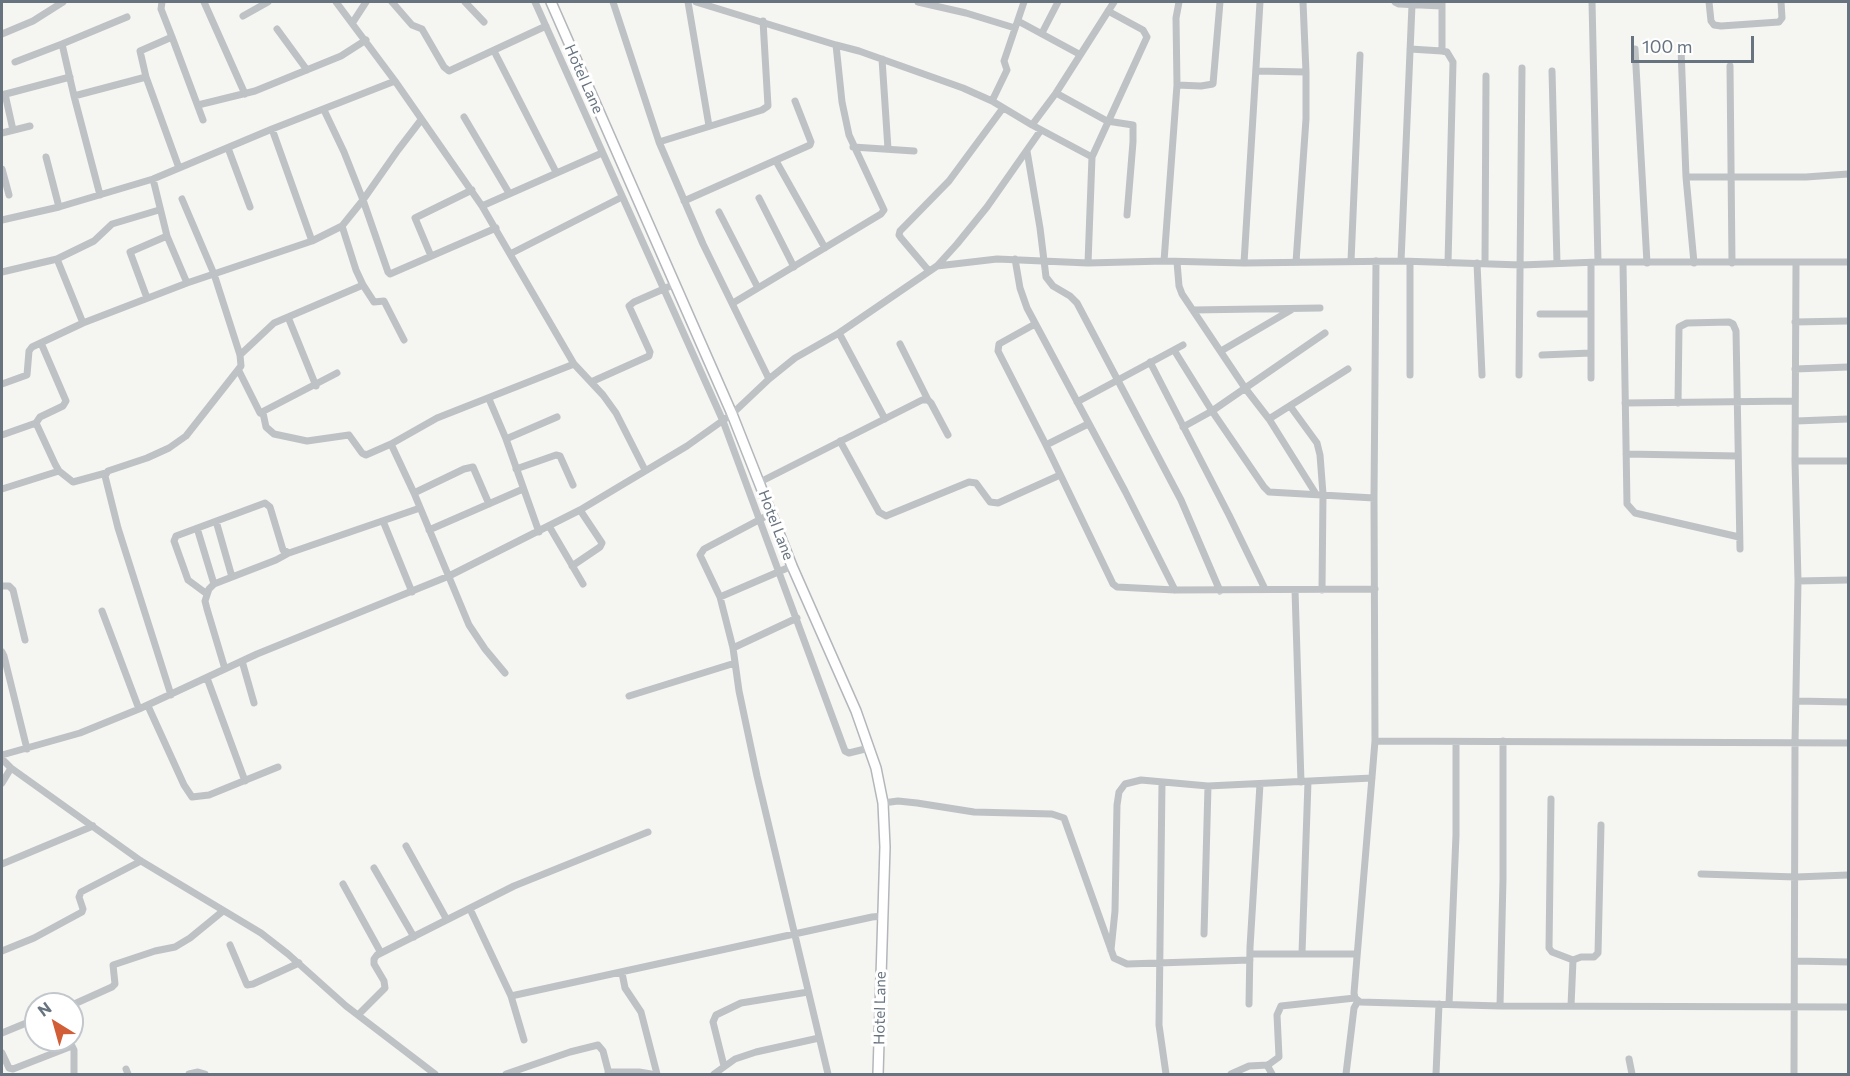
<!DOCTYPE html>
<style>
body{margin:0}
#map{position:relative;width:1850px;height:1076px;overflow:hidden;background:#f5f5f2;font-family:Commissioner,sans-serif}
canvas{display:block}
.frame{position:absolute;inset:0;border:3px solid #677480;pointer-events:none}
.north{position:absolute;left:24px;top:992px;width:60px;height:60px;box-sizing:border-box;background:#fff;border:2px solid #c2c7cc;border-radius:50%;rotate:323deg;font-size:16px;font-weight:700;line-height:24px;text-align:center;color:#677480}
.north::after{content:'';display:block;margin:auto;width:21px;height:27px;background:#d15e36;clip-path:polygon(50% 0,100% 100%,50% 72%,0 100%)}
.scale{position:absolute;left:1631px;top:36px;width:123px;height:27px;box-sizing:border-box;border:3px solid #677480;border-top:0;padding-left:8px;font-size:18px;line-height:21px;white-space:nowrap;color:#677480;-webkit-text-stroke:4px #fff;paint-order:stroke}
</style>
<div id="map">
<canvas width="1850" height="1076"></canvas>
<div class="frame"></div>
<div class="north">N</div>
<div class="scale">100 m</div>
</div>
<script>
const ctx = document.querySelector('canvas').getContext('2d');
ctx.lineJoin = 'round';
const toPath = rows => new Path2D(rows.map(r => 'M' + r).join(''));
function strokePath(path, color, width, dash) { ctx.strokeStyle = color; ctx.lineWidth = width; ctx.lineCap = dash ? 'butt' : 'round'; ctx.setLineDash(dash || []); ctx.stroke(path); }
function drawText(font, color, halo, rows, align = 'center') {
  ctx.font = font + ' Commissioner,sans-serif'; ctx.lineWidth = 6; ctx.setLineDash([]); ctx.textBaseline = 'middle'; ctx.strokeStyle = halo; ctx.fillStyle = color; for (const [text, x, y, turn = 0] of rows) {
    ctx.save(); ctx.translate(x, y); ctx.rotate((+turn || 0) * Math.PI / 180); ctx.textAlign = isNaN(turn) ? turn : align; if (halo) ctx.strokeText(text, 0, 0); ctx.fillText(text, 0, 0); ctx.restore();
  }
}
const secondary = toPath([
 [551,2,732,414,792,566,856,711,876,768,883,803,885,847,878,1074]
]);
strokePath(secondary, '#b3b7bb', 12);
strokePath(toPath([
 [204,2,245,94],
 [336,2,395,81,482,206,574,364,603,395,616,413,645,470],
 [392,2,412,25,422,29,444,67,449,71,546,26],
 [465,2,484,22],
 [535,2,723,421,845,751,849,753,869,748],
 [613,2,659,142,703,244,769,379],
 [688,2,709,126],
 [696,2,836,45,842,102,849,135,884,210,881,214,733,303],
 [918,2,966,13,1015,28],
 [1395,2,1399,4,1442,6],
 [1442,2,1442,51],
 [1592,2,1598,262],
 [1709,2,1711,21,1714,25,1721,26,1779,22,1782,18,1781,2],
 [243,16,268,2],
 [127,17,62,44,74,96,146,77,140,51,172,37,161,9,162,2],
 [1018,21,1079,54],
 [353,22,366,2],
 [277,29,307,70],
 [1042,33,1058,2],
 [2,34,33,21,63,2],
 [172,37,203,120],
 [836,45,859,51,963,88,992,101,1032,125],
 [1410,49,1442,51,1447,52,1453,62,1448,263],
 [1635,49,1647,263],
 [1681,49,1686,177],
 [494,51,556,172],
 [882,59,888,149],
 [15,62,62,44],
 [1730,66,1732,263],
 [1256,71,1306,72],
 [1552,71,1557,263],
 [146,77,179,168],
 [1177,85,1201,86,1213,84,1220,2],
 [1056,93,1107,121,1133,125,1133,142,1127,215],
 [5,94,13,130],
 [2,95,70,77],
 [74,96,100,195],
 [992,101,1007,70,1004,61,1024,2],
 [198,105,255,91,341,56,366,40],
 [324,110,344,152,363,200,388,272,390,274,496,228],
 [464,117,509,193],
 [272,129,312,241],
 [2,133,30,126],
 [659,142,762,110,768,106,763,21],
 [853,147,914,151],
 [228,148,250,207],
 [1027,151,1040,228,1046,277,1053,286,1070,296,1077,303,1181,500,1220,591],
 [46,157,59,207],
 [1092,157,1147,37,1143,30,1108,11],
 [776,161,825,248],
 [2,169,9,195],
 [153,179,167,236,187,283],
 [759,198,794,267],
 [684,201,810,145,811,142,795,101],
 [482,206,602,153],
 [719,212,758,288],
 [2,220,59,207,153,179,272,129,395,81],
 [342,226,356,270,363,285,374,302,384,301,404,340],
 [510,254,622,197],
 [431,256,415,218,472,190],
 [57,259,83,323],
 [1015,259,1020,288,1027,308,1125,491,1175,590],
 [1164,261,1177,85,1176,18,1179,2],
 [1351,261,1360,55],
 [1376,261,1374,498,1375,741,1354,993,1355,998,1360,1002,1500,1006,1848,1007],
 [1401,261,1412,5],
 [1177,262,1179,286,1182,294,1245,388,1269,419,1316,494],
 [1296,262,1306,119,1306,72,1303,2],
 [1088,263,1092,157,1032,125,1056,93,1114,2],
 [1244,263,1260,2],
 [1477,263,1482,375],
 [1485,263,1486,76],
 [1591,263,1591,378],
 [1623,263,1627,504,1635,513,1739,537],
 [1694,263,1686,177,1806,177,1848,174],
 [937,266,997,259,1088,263,1164,261,1244,263,1401,261,1521,265,1598,262,1848,262],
 [929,271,901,238,899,235,900,231,949,181,1003,108],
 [2,272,57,259,94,241,112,224,159,210],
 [147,298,130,252,167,236],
 [1193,310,1320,308],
 [1540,314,1591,314],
 [288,317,316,386],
 [1795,322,1848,321],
 [1035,324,999,344,998,351,1046,445,1113,584,1117,587,1175,590,1375,589],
 [839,333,885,419],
 [41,343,66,401,63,406,40,417,36,423,55,464,59,471,73,482,106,473],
 [900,344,928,400],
 [1174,350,1212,411,1264,487,1269,492,1374,498],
 [1221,351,1291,310],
 [240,355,274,323,363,285],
 [1542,355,1591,353],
 [1150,362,1229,515,1265,589],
 [1795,369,1848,367],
 [239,371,260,413,337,373],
 [1410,375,1410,262],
 [1519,375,1522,68],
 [591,382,649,356,650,352,629,306,634,302,675,284],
 [2,384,27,375,29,351,32,347,83,323,187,283,312,241,342,226,363,200,398,150,421,120],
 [489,399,506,439,539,532],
 [1077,402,1183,345],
 [1625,403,1795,401],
 [1678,403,1679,327,1687,323,1729,322,1733,324,1736,331,1740,549],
 [1290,406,1317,443,1320,455,1323,494,1322,590],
 [263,413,266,427,274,434,307,441,349,435,362,453,366,455,391,444,437,418,574,364],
 [1269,419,1348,369],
 [1796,421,1848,419],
 [1183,427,1212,411,1325,333],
 [2,435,36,423],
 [506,439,557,417],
 [840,441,879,512,886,516,969,482,976,483,990,502,998,503,1060,475],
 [391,444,414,493,469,625,485,649,505,673],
 [1046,445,1088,424],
 [1626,454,1738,456],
 [1795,461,1848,461],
 [516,469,556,455,560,456,573,485],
 [760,482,922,400,928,400,931,403,948,435],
 [2,489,59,471],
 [414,493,464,469,473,467,489,504],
 [772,513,704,549,700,555,720,597,733,648,739,691,757,776,828,1074],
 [216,521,232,577],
 [383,521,412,592],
 [549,526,583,584],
 [197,528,214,584],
 [429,530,523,489],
 [572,566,600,547,602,543,580,510],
 [1798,581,1848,580],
 [2,586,9,586,13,590,25,640],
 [1295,590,1301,782],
 [207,594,188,580,174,541,176,536,265,503,270,507,283,550,289,553,420,508],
 [720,597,792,566],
 [102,611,139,709],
 [733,648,797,618],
 [2,652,4,656,27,749],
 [242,661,254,703],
 [225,669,207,609,205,601,209,589,214,584,276,560,287,554],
 [207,678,245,781],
 [171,695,118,528,105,476,108,471,147,458,169,448,186,436,241,366,240,355,214,274,182,199],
 [629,696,735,663],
 [1796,701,1848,702],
 [148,706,184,785,192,797,209,795,278,767],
 [1375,741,1848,743],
 [2,755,80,733,139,709,257,654,449,576,580,510,687,446,732,414,769,379,795,358,839,333,937,266,957,244,987,207,1041,130],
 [2,759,11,768,141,861,261,933,288,954,346,1006,435,1074],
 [2,783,11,768],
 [1162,783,1159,1025,1166,1074],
 [1551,799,1549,948,1552,952,1573,960],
 [883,803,898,801,917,803,974,812,1052,814,1064,818,1114,958,1127,964,1250,960],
 [406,846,447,920],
 [2,864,93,826],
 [374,868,414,937],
 [1701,874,1796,877,1848,875],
 [343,884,381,953],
 [470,909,511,996,524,1040],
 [1204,934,1208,786],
 [230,945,247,985,253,984,299,963],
 [1111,950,1115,911,1117,805,1119,792,1125,784,1141,780,1208,786,1372,778],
 [2,951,34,938,82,912,83,909,79,897,81,892,141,861],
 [1302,953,1308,782],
 [1250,954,1357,954],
 [1795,961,1848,962],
 [622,973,625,988,641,1012,657,1074],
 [511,996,872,917,883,916],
 [1249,1004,1250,947,1260,784],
 [1449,1004,1456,835,1456,742],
 [72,1005,112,987,115,984,113,965,155,951,175,947,190,938,223,911],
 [1500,1006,1503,879,1503,741],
 [1571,1006,1573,960,1581,957,1594,957,1598,953,1601,825],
 [358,1015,385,988,384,981,374,964,374,959,377,955,514,886,648,832],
 [2,1033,36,1019],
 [2,1053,9,1068,13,1069,72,1046,74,1050,74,1074],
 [1629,1059,1632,1074],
 [1267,1065,1272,1074],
 [724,1066,713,1022,716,1015,741,1003,808,992],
 [126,1069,128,1074],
 [608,1072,639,1072,651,1074],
 [189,1074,198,1072,205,1074],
 [506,1074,570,1052,598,1045,603,1051,609,1074],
 [714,1074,735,1059,756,1052,819,1038],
 [1231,1074,1249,1066,1268,1065,1279,1057,1277,1015,1281,1006,1355,998],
 [1346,1074,1354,1008,1358,1001],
 [1436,1074,1439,1004],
 [1794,1074,1795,743,1798,581,1795,461,1796,263]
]), '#bec2c5', 7);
strokePath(secondary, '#fff', 9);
drawText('15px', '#677480', '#fff', [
 ["Hotel Lane",584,79,66],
 ["Hotel Lane",776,525,69],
 ["Hotel Lane",880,1008,-89]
]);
</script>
